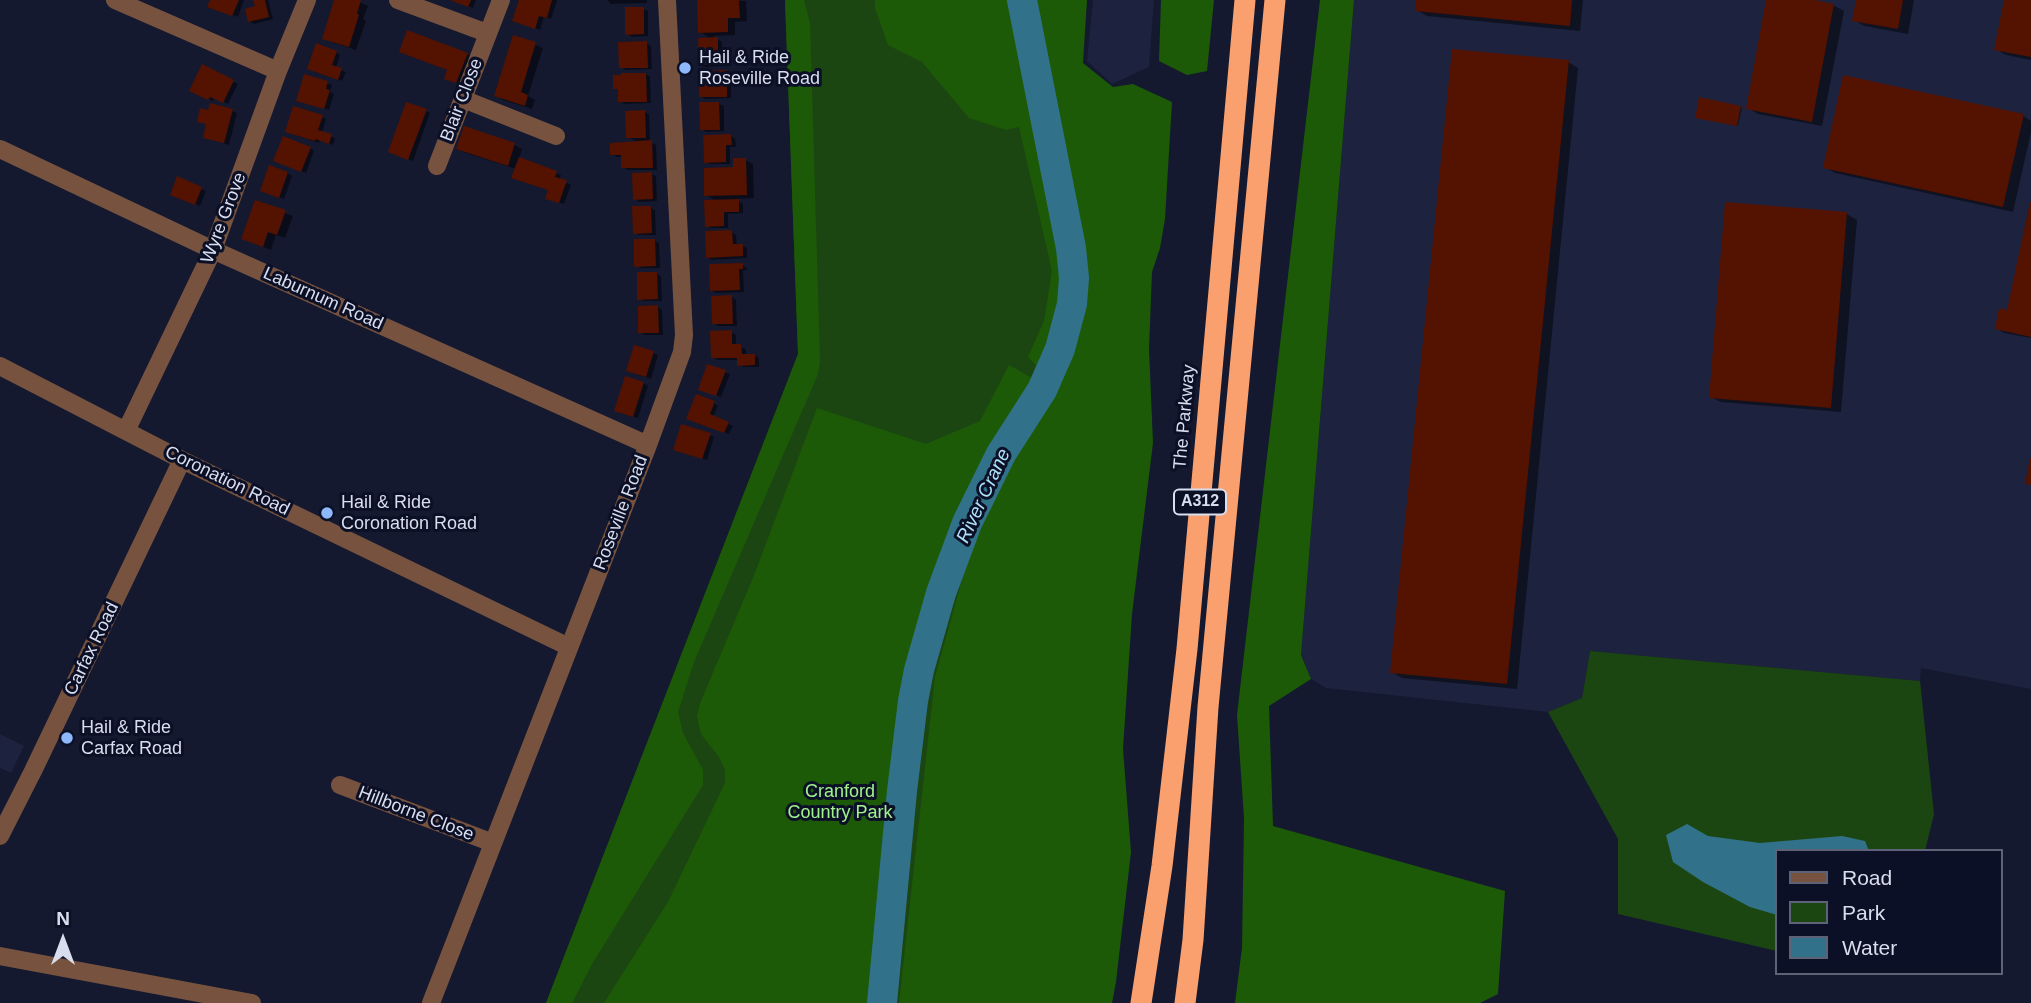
<!DOCTYPE html>
<style>
body{margin:0}
#map{position:relative;width:2031px;height:1003px;overflow:hidden;background:#141930;font-family:Arial,sans-serif}
canvas{display:block}
.legend{position:absolute;left:1775px;top:849px;width:228px;height:126px;box-sizing:border-box;background:#0c1026;border:2px solid #5e6276;margin:0;padding:9px 12px;list-style:none;font-size:21px;color:#d9deee}
.legend li{display:flex;align-items:center;gap:14px;height:35px}
.legend b{width:35px;border:2px solid #5e6276}
.north{position:absolute;left:28px;top:905px;width:70px;height:70px;-webkit-text-stroke:5px #0c1026;paint-order:stroke;rotate:0deg;font-size:19px;font-weight:700;line-height:28px;text-align:center;color:#d9deee}
.north::after{content:'';display:block;margin:auto;width:24px;height:32px;background:#d9deee;clip-path:polygon(50% 0,100% 100%,50% 72%,0 100%)}
</style>
<div id="map">
<canvas width="2031" height="1003"></canvas>
<ul class="legend">
<li><b style="height:9px;background:#77533f"></b>Road</li>
<li><b style="height:19px;background:#1c4611"></b>Park</li>
<li><b style="height:19px;background:#31728a"></b>Water</li>
</ul>
<div class="north">N</div>
</div>
<script>
const ctx = document.querySelector('canvas').getContext('2d');
ctx.lineJoin = 'round';
function fillPath(path, color) { ctx.fillStyle = color; ctx.fill(path, 'evenodd'); }
const toPath = rows => new Path2D(rows.map(r => 'M' + r).join(''));
function strokePath(path, color, width, dash) { ctx.strokeStyle = color; ctx.lineWidth = width; ctx.lineCap = dash ? 'butt' : 'round'; ctx.setLineDash(dash || []); ctx.stroke(path); }
function drawText(font, color, halo, rows, align = 'center') {
  ctx.font = font + ' Arial,sans-serif'; ctx.lineWidth = 6; ctx.setLineDash([]); ctx.textBaseline = 'middle'; ctx.strokeStyle = halo; ctx.fillStyle = color; for (const [text, x, y, turn = 0] of rows) {
    ctx.save(); ctx.translate(x, y); ctx.rotate((+turn || 0) * Math.PI / 180); ctx.textAlign = isNaN(turn) ? turn : align; if (halo) ctx.strokeText(text, 0, 0); ctx.fillText(text, 0, 0); ctx.restore();
  }
}
fillPath(toPath([
 [1093,0,1154,0,1149,67,1112,84,1087,61],
 [1354,0,2031,0,2031,689,1921,668,1920,681,1590,651,1582,698,1548,712,1326,688,1311,679,1301,655],
 [0,734,24,746,11,773,0,768]
]), '#1d223f');
fillPath(toPath([
 [785,0,1010,0,1064,247,1068,275,1064,306,1049,354,1033,392,1060,403,1069,1003,546,1003,798,354],
 [1590,651,1920,681,1934,814,1925,851,1777,851,1777,951,1618,914,1618,839,1548,712,1582,698]
]), '#1c4611');
fillPath(toPath([
 [785,0,804,0,810,23,820,361,818,374,694,662,678,712,683,733,703,770,703,785,592,964,572,1003,546,1003,798,354],
 [875,0,1016,0,1068,275,1064,306,1049,354,1042,371,1028,357,1044,321,1052,271,1019,127,1006,130,969,118,922,62,888,45,875,8],
 [1036,0,1087,0,1083,63,1113,87,1133,84,1172,102,1165,219,1160,248,1152,272,1149,349,1153,443,1132,614,1123,749,1131,852,1116,982,1112,1003,899,1003,935,677,969,555,1014,458,1062,378,1082,306,1083,252],
 [1161,0,1214,0,1207,71,1187,75,1159,61],
 [1320,0,1354,0,1301,655,1311,679,1269,706,1273,826,1505,891,1498,994,1480,1003,1235,1003,1242,948,1244,818,1237,715],
 [1009,365,1037,381,1033,392,993,452,959,524,934,593,913,670,907,700,876,1003,604,1003,668,902,725,783,725,770,719,757,701,734,697,716,701,701,755,573,817,408,926,444,980,421]
]), '#1c5a07');
fillPath(toPath([
 [1687,824,1708,836,1760,843,1842,836,1865,841,1869,851,1777,851,1777,915,1750,907,1703,882,1673,862,1666,835]
]), '#31728a');
fillPath(toPath([
 [212,0,244,0,238,17,212,7],
 [255,0,268,0,273,19,254,24,249,21,257,8],
 [336,0,355,0,368,6,363,19,366,21,356,50,331,42,324,38],
 [452,0,476,0,473,8],
 [521,0,556,0,557,1,551,19,544,17,540,30,519,23],
 [607,0,647,0,647,3,611,4],
 [699,0,746,1,747,21,735,22,735,35,713,36,722,42,722,53,731,55,731,66,705,67,701,64,712,39,700,32],
 [1418,0,1583,0,1580,31,1427,16,1417,10],
 [1768,0,1806,0,1833,5,1844,11,1822,126,1758,114,1748,108],
 [1858,0,1914,0,1908,34,1864,26,1854,20],
 [2006,0,2031,0,2031,60,2006,55,1996,49],
 [643,9,648,11,648,36,632,37,627,34],
 [514,37,543,48,528,96,535,100,532,109,503,100,496,95],
 [646,43,651,46,652,69,626,70,621,67],
 [336,52,340,55,336,68,346,72,342,81,313,71],
 [401,52,467,54,474,58,464,86,446,78,449,71],
 [1568,62,1578,68,1517,689,1402,678,1392,672],
 [203,67,238,84,228,104,215,98,213,101,191,90],
 [726,72,731,74,731,98,705,99,701,96],
 [646,74,650,77,651,103,624,104,620,101,620,91,615,88],
 [327,83,332,85,330,92,334,94,329,110,303,102],
 [719,104,724,106,724,131,706,132,702,129],
 [1741,107,1742,108,1738,126,1698,118],
 [232,111,237,113,229,145,205,137],
 [426,111,430,113,413,161,394,154],
 [645,112,649,114,650,142,656,145,657,170,627,170,623,167,623,157,617,157,612,154,637,142,628,137],
 [2023,116,2031,121,2031,132,2013,212,1835,173,1825,167],
 [322,117,326,119,322,133,335,138,333,145,320,140,319,143,292,134],
 [465,128,515,145,522,149,519,159,561,175,559,180,571,185,564,204,552,200,550,190,516,169,466,153,458,149],
 [731,136,735,139,736,147,730,147,730,164,710,164,706,162],
 [310,148,314,151,306,173,280,163],
 [746,160,753,164,754,198,735,199,743,204,743,213,728,214,728,228,711,228,706,226,716,201,706,195],
 [287,173,292,176,284,199,267,193],
 [651,174,656,176,657,201,639,202,635,199],
 [178,179,206,191,200,206,176,197],
 [256,202,293,216,285,238,276,235,271,250,243,239],
 [2031,205,2031,338,2004,333,1997,328,2009,312],
 [651,208,655,210,656,235,639,235,635,233],
 [1847,214,1857,220,1841,412,1721,402,1711,397],
 [732,232,736,235,737,246,742,246,747,248,747,258,712,260,707,257],
 [655,241,659,243,660,268,641,268,636,266],
 [742,265,747,268,747,270,743,270,744,292,716,293,711,290],
 [657,274,661,276,662,301,644,301,639,299],
 [732,297,736,300,737,326,718,326,714,323],
 [658,307,662,310,663,335,645,335,640,332],
 [731,332,736,335,736,346,746,349,746,355,754,355,759,358,759,367,744,367,739,365,739,360,717,360,713,357],
 [653,353,658,355,651,379,632,373],
 [725,372,730,374,721,397,705,391],
 [643,383,648,386,638,418,620,413],
 [714,403,718,406,713,417,733,426,729,434,693,421],
 [710,435,714,437,707,460,680,452]
]), '#0007');
strokePath(toPath([
 [882,1003,902,791,913,701,919,670,941,593,967,523,1001,454,1042,390,1060,349,1072,304,1074,278,1071,248,1022,0]
]), '#31728a', 30);
fillPath(toPath([
 [210,0,239,0,232,16,207,7],
 [253,0,265,0,269,17,248,22,245,9,255,6],
 [334,0,361,0,357,14,359,15,349,47,322,39],
 [450,0,471,0,468,7],
 [519,0,552,0,547,18,539,16,535,29,512,21],
 [697,0,739,0,740,18,728,18,728,32,698,33],
 [1416,0,1572,0,1570,26,1415,11],
 [1766,0,1815,0,1834,4,1812,122,1746,109],
 [1856,0,1903,0,1898,29,1852,21],
 [2004,0,2031,0,2031,57,1994,50],
 [625,7,644,7,644,34,625,35],
 [407,30,468,53,456,83,444,79,447,70,399,52],
 [513,35,536,42,521,92,528,95,525,106,494,96],
 [718,37,718,51,727,51,727,64,699,65,698,38],
 [647,41,648,68,619,68,618,42],
 [316,43,337,51,332,65,342,68,338,80,307,69],
 [1452,49,1569,60,1507,684,1390,673],
 [202,64,234,80,223,103,210,97,208,100,189,91],
 [727,70,727,97,699,97,698,71],
 [621,73,646,73,647,102,618,102,618,89,613,89,613,75,621,75],
 [304,74,328,81,326,89,330,90,324,109,296,101],
 [1843,75,2024,114,2003,207,1823,168],
 [1699,97,1741,106,1737,126,1695,118],
 [406,102,427,109,408,160,388,152],
 [699,102,719,102,720,130,700,130],
 [210,103,233,109,224,143,203,138,206,124,197,122,200,108,208,110],
 [293,106,323,115,318,130,332,134,329,144,315,139,315,141,285,132],
 [645,110,646,138,626,138,625,111],
 [464,126,515,143,508,166,456,149],
 [731,134,732,145,726,145,726,162,704,163,703,135],
 [283,136,311,147,301,172,273,161],
 [652,140,653,168,621,168,621,155,610,155,610,143],
 [519,157,557,171,555,177,567,180,559,203,545,199,548,190,511,178],
 [733,158,746,158,747,195,704,196,704,168,733,167],
 [269,165,288,172,279,198,260,191],
 [652,172,653,199,633,200,632,173],
 [177,176,202,187,195,205,170,195],
 [739,199,739,212,724,212,724,226,705,227,704,200],
 [255,200,286,210,277,235,268,232,263,247,241,239],
 [1725,202,1847,212,1831,408,1709,398],
 [2030,202,2031,202,2031,337,1995,329,1999,308,2007,310],
 [632,206,651,206,652,233,633,234],
 [732,230,733,244,743,244,743,256,706,258,705,231],
 [634,239,655,239,656,266,634,267],
 [743,263,743,269,739,269,740,290,710,291,709,264],
 [637,272,657,272,658,299,637,300],
 [732,295,733,324,712,324,711,296],
 [658,305,659,333,638,333,638,306],
 [732,330,732,344,741,344,742,354,755,354,755,365,737,366,737,358,711,358,710,331],
 [634,345,654,351,646,377,626,371],
 [707,364,726,370,716,396,698,390],
 [625,376,644,382,633,417,614,411],
 [696,394,715,401,710,414,729,422,724,433,686,419],
 [681,424,711,433,702,459,673,450],
 [2030,458,2031,458,2031,485,2025,484]
]), '#541201');
strokePath(toPath([
 [115,0,278,71],
 [398,0,487,33],
 [463,99,556,136],
 [0,149,213,250,648,445],
 [437,166,501,0],
 [0,366,182,460,569,647],
 [126,431,213,250,278,71,307,0],
 [340,785,493,843],
 [0,836,33,771,182,460],
 [0,956,252,1003],
 [431,1003,648,445,682,352,684,335,667,0]
]), '#77533f', 18);
strokePath(toPath([
 [1141,1003,1162,866,1187,649,1245,0],
 [1185,1003,1193,940,1208,707,1275,0]
]), '#faa06e', 21);
for (const [x, y, r, color] of [
 [685,68,7,"#8db9fc"],
 [327,513,7,"#8db9fc"],
 [67,738,7,"#8db9fc"]
]) { const dot = new Path2D(); dot.arc(x, y, r, 0, 2 * Math.PI); ctx.fillStyle = color; ctx.fill(dot); strokePath(dot, '#0c1026', 2.5); }
for (const [x, y, w] of [
 [1200,502,52]
]) { const box = new Path2D(); box.roundRect(x - w / 2, y - 12.5, w, 25, 5); ctx.fillStyle = '#0c1026'; ctx.fill(box); strokePath(box, '#d9deee', 2); }
drawText('bold 16px', '#d9deee', null, [
 ["A312",1200,502]
]);
drawText('18px', '#d9deee', '#0c1026', [
 ["Hail & Ride",699,58],
 ["Roseville Road",699,79],
 ["Hail & Ride",341,503],
 ["Coronation Road",341,524],
 ["Hail & Ride",81,728],
 ["Carfax Road",81,749]
], 'left');
drawText('18px', '#d9deee', '#0c1026', [
 ["Blair Close",462,100,-69],
 ["Wyre Grove",224,218,-69],
 ["Laburnum Road",323,299,24],
 ["The Parkway",1185,417,-85],
 ["Coronation Road",227,481,26],
 ["Roseville Road",621,513,-69],
 ["Carfax Road",92,649,-64],
 ["Hillborne Close",416,814,21]
]);
drawText('18px', '#a0f28d', '#0c1026', [
 ["Cranford",840,792],
 ["Country Park",840,813]
]);
drawText('italic 19px', '#ade2f9', '#0c1026', [
 ["River Crane",984,496,-65]
]);
</script>
